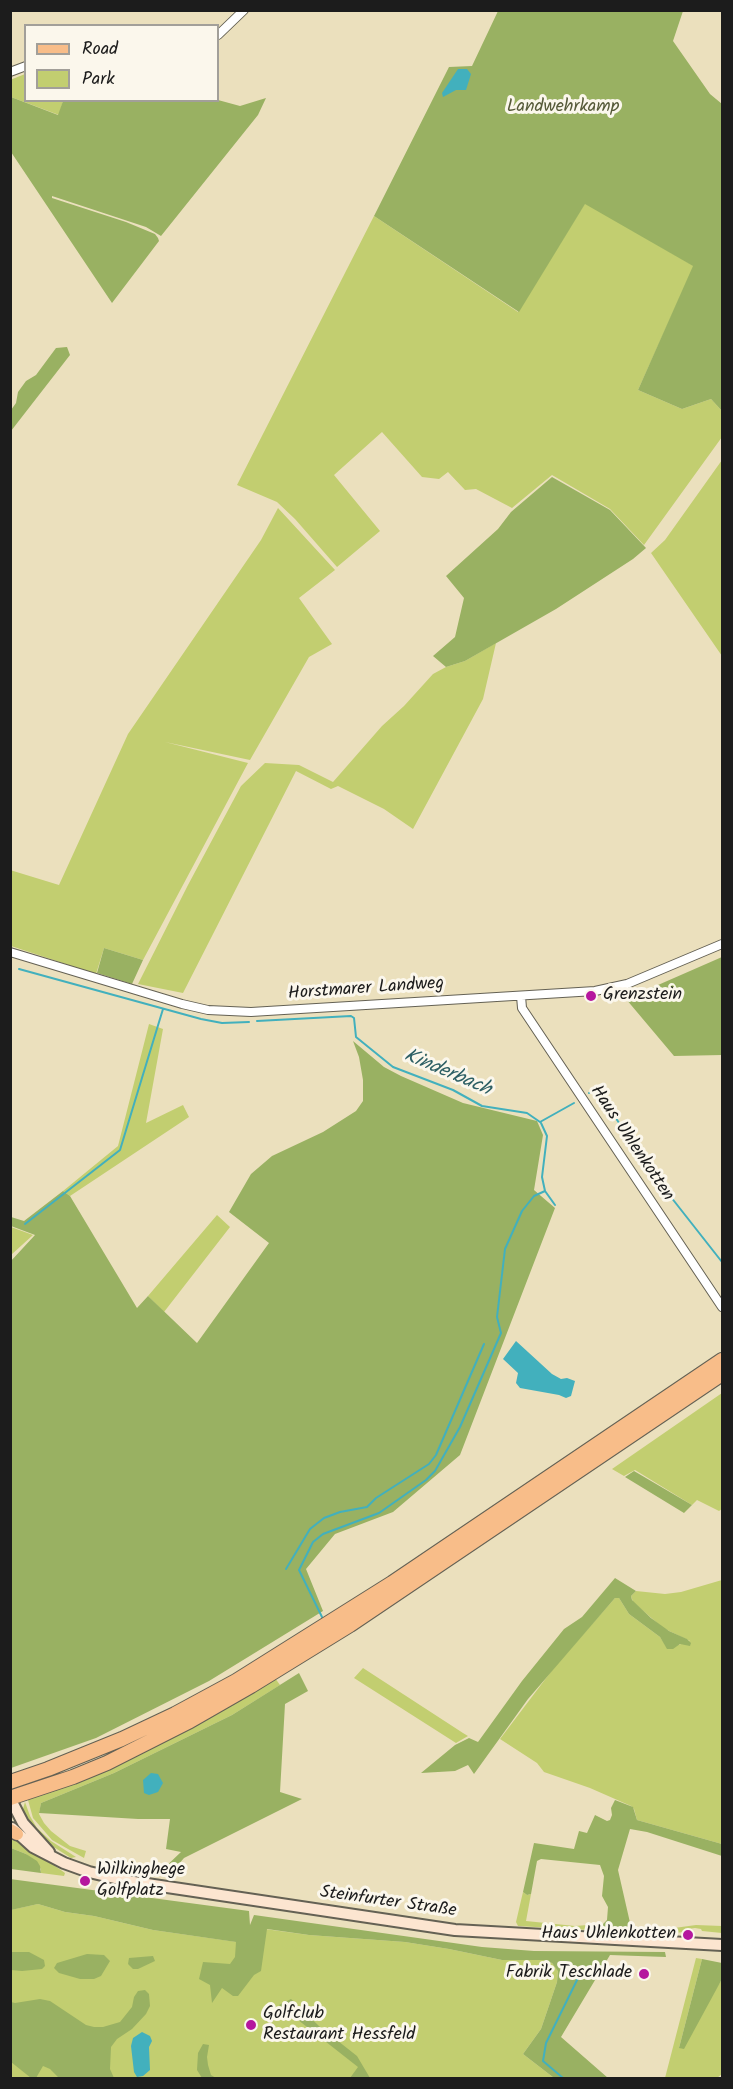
<!DOCTYPE html>
<meta charset="utf-8">
<style>
body{margin:0}
#map{position:relative;width:733px;height:2089px;overflow:hidden;background:#ebe0bd;font-family:Kalam,sans-serif}
canvas{display:block}
.frame{position:absolute;inset:0;border:12px solid #1c1c1c;pointer-events:none}
.legend{position:absolute;left:24px;top:24px;width:195px;height:78px;box-sizing:border-box;background:#fbf7ec;border:2px solid #a29f99;margin:0;padding:8px 10px;list-style:none;font-size:18px;color:#1c1c1c}
.legend li{display:flex;align-items:center;gap:12px;height:30px}
.legend b{width:30px;border:2px solid #a29f99}
</style>
<div id="map">
<canvas width="733" height="2089"></canvas>
<div class="frame"></div>
<ul class="legend">
<li><b style="height:8px;background:#f8bd89"></b>Road</li>
<li><b style="height:16px;background:#c2ce70"></b>Park</li>
</ul>
</div>
<script>
const ctx = document.querySelector('canvas').getContext('2d');
ctx.lineJoin = 'round';
function fillPath(path, color) { ctx.fillStyle = color; ctx.fill(path, 'evenodd'); }
const toPath = rows => new Path2D(rows.map(r => 'M' + r).join(''));
function strokePath(path, color, width, dash) { ctx.strokeStyle = color; ctx.lineWidth = width; ctx.lineCap = dash ? 'butt' : 'round'; ctx.setLineDash(dash || []); ctx.stroke(path); }
function drawText(font, color, halo, rows, align = 'center') {
  ctx.font = font + ' Kalam,sans-serif'; ctx.lineWidth = 6; ctx.setLineDash([]); ctx.textBaseline = 'middle'; ctx.strokeStyle = halo; ctx.fillStyle = color; for (const [text, x, y, turn = 0] of rows) {
    ctx.save(); ctx.translate(x, y); ctx.rotate((+turn || 0) * Math.PI / 180); ctx.textAlign = isNaN(turn) ? turn : align; if (halo) ctx.strokeText(text, 0, 0); ctx.fillText(text, 0, 0); ctx.restore();
  }
}
fillPath(toPath([
 [25,74,26,100,63,101,59,115,11,97,10,80],
 [585,203,694,266,638,390,682,409,711,399,722,411,722,437,644,545,610,509,552,475,512,508,476,489,465,490,448,472,439,479,422,477,382,432,334,475,380,531,337,567,295,519,277,502,237,485,374,216,518,312],
 [722,460,722,656,651,553,665,540],
 [278,508,335,570,299,598,332,644,309,657,250,760,165,742,248,763,143,960,104,948,96,974,11,946,10,870,59,885,128,734,261,540],
 [496,643,483,699,413,829,384,809,338,786,331,789,296,771,183,993,138,984,188,885,241,786,265,763,299,765,333,782,382,726,404,706,433,674,446,667,465,661],
 [149,1024,163,1029,146,1123,183,1105,189,1117,70,1196,63,1191,118,1146],
 [217,1215,230,1227,164,1312,148,1296],
 [11,1227,33,1235,11,1255,10,1227],
 [722,1393,722,1509,719,1511,697,1500,692,1505,635,1470,624,1476,612,1469],
 [722,1580,722,1844,637,1820,634,1809,631,1806,590,1788,544,1772,537,1763,500,1739,556,1665,615,1598,619,1598,629,1614,660,1637,666,1646,678,1645,690,1641,663,1628,633,1602,631,1596,636,1591,665,1594,681,1592],
 [363,1668,463,1733,468,1736,456,1743,354,1678],
 [275,1678,280,1685,232,1715,114,1773,41,1803,39,1814,44,1823,51,1831,70,1846,86,1851,84,1858,52,1840,33,1818,28,1800],
 [25,1802,30,1816,37,1828,51,1841,76,1857,71,1858,49,1844,27,1820,23,1809],
 [11,1835,65,1873,64,1876,41,1873,41,1869,26,1854,11,1848],
 [523,1892,527,1895,531,1894,526,1921,575,1926,600,1924,605,1931,518,1926,516,1922],
 [38,1904,65,1912,94,1916,153,1930,237,1942,250,1927,309,1935,405,1942,449,1949,502,1960,543,1960,552,1963,558,1970,557,1982,541,2029,523,2054,554,2078,11,2078,10,1910],
 [696,1925,722,1926,722,1933,702,1931,701,1929,695,1928,688,1929,687,1932,671,1933,630,1932,631,1927,667,1929],
 [696,1958,702,1959,679,2048,722,1979,722,2074,717,2078,665,2078]
]), '#c2ce70');
fillPath(toPath([
 [498,11,683,11,673,41,710,94,722,104,722,411,711,399,682,409,638,390,693,266,585,204,519,312,374,216,449,67,472,66],
 [11,97,58,115,63,101,218,100,240,106,266,98,258,115,161,236,146,227,52,196,52,198,126,222,155,234,158,238,159,241,112,303,11,152],
 [67,347,70,355,11,431,11,410,16,403,18,392,26,381,36,375,56,348],
 [552,477,610,510,646,548,633,559,556,609,465,661,446,667,433,656,455,637,464,598,446,576,498,529,511,512],
 [104,948,143,960,132,984,97,973],
 [722,957,722,1055,674,1056,626,999],
 [353,1041,384,1067,401,1076,463,1103,537,1121,543,1135,534,1190,555,1208,460,1455,393,1512,335,1534,306,1569,323,1611,209,1681,96,1738,11,1768,10,1262,35,1235,11,1226,11,1217,24,1221,63,1191,70,1196,137,1308,148,1296,197,1343,269,1243,229,1212,251,1174,272,1156,323,1132,356,1111,363,1101,363,1080,359,1057],
 [634,1471,692,1505,684,1513,625,1477],
 [615,1578,636,1591,631,1596,632,1600,651,1618,669,1631,687,1639,691,1643,690,1646,680,1644,673,1649,667,1649,660,1637,629,1614,619,1598,615,1598,528,1699,474,1774,468,1765,455,1771,421,1773,455,1745,469,1738,478,1742,522,1681,564,1629,582,1617],
 [299,1673,308,1691,285,1704,280,1792,302,1799,184,1858,171,1873,161,1871,181,1852,166,1849,170,1819,138,1819,39,1813,41,1803,114,1773,232,1715],
 [615,1800,633,1807,637,1820,722,1844,722,1856,647,1832,630,1829,618,1870,631,1927,630,1932,605,1931,601,1926,607,1920,608,1907,602,1896,604,1876,600,1865,541,1859,537,1861,531,1894,527,1895,523,1892,534,1843,574,1849,579,1831,587,1833,595,1815,607,1821,610,1820,612,1815,611,1808],
 [11,1848,26,1854,37,1861,40,1866,41,1873,11,1869],
 [10,1879,249,1911,250,1925,254,1915,482,1947,534,1951,665,1952,666,1957,610,1955,561,2037,608,2078,554,2078,523,2054,541,2029,557,1982,558,1971,552,1963,543,1960,502,1960,449,1949,405,1942,309,1935,267,1929,261,1971,254,1975,238,1996,233,1996,222,1988,212,2003,210,1985,199,1979,203,1962,230,1964,235,1957,236,1942,153,1930,94,1916,65,1912,38,1904,11,1910],
 [10,1952,29,1952,44,1960,45,1966,42,1969,22,1971,11,1970],
 [87,1954,104,1955,110,1961,101,1976,94,1979,80,1979,59,1973,54,1968,57,1963],
 [153,1956,155,1961,138,1969,133,1969,128,1964,129,1958],
 [702,1959,722,1963,722,1979,684,2049,679,2048],
 [145,1990,149,1994,150,2006,146,2014,132,2029,117,2039,111,2047,110,2069,114,2078,59,2078,50,2069,43,2066,36,2078,31,2078,11,2062,11,2002,15,2003,40,1999,50,2001,86,2025,94,2027,103,2027,120,2022,132,2007,134,1997,138,1991],
 [291,1999,319,2026,357,2056,370,2078,350,2078,358,2067,279,2005],
 [203,2044,209,2045,207,2057,208,2065,211,2075,216,2078,202,2078,197,2070,198,2053]
]), '#99b162');
fillPath(toPath([
 [458,69,467,69,471,74,466,90,456,90,443,97,442,93],
 [516,1341,552,1374,561,1379,567,1378,575,1381,571,1396,566,1398,559,1395,520,1388,516,1383,518,1373,503,1359],
 [151,1773,158,1774,163,1783,158,1792,149,1795,144,1793,143,1780],
 [142,2032,150,2036,152,2041,149,2047,150,2070,143,2076,137,2077,134,2072,131,2046,133,2038]
]), '#42b0bd');
strokePath(toPath([
 [19,969,201,1019,222,1023,249,1022],
 [257,1021,351,1016,354,1018,356,1037,393,1067,453,1090,482,1106,527,1113,540,1122,574,1103],
 [589,1093,594,1090,599,1093,656,1178,722,1262],
 [541,1123,547,1136,542,1177,545,1191,555,1205],
 [25,1224,120,1150,163,1009],
 [286,1569,310,1529,324,1518,340,1512,367,1507,376,1498,429,1464,436,1455,484,1344],
 [322,1617,299,1570,313,1542,323,1534,379,1513,426,1480,435,1471,460,1427,501,1333,497,1317,505,1249,522,1211,534,1196,545,1191],
 [563,2078,543,2061,546,2043,580,1974]
]), '#42b0bd', 2);
const street = toPath([
 [218,35,244,10],
 [10,72,26,66],
 [10,952,182,1004,208,1010,251,1012,595,991,627,984,722,944],
 [521,996,522,1008,722,1307]
]);
const secondary = toPath([
 [10,1798,23,1823,49,1852],
 [12,1828,33,1847,64,1863,89,1872,127,1881,455,1930,722,1945]
]);
const primary = toPath([
 [10,1830,17,1834]
]);
const highway = toPath([
 [10,1782,48,1769,122,1739,175,1714,236,1681,392,1583,722,1360],
 [10,1798,73,1777,107,1763,190,1721,251,1686,350,1625,722,1374]
]);
strokePath(street, '#646154', 10);
strokePath(secondary, '#646154', 14);
strokePath(primary, '#646154', 15);
strokePath(highway, '#646154', 16);
strokePath(street, '#fff', 8);
strokePath(secondary, '#fce5d0', 10);
strokePath(primary, '#f8bd89', 12);
strokePath(highway, '#f8bd89', 14);
for (const [x, y, r, color] of [
 [591,996,6,"#b5179e"],
 [85,1881,6,"#b5179e"],
 [688,1935,6,"#b5179e"],
 [644,1974,6,"#b5179e"],
 [251,2025,6,"#b5179e"]
]) { const dot = new Path2D(); dot.arc(x, y, r, 0, 2 * Math.PI); ctx.fillStyle = color; ctx.fill(dot); strokePath(dot, '#fbf7ec', 2); }
drawText('18px', '#565a39', '#fbf7ec', [
 ["Landwehrkamp",563,108]
]);
drawText('18px', '#1c1c1c', '#fbf7ec', [
 ["Horstmarer Landweg",366,990,-4],
 ["Haus Uhlenkotten",631,1144,56],
 ["Steinfurter Straße",388,1903,8]
]);
drawText('18px', '#1c1c1c', '#fbf7ec', [
 ["Grenzstein",603,996],
 ["Wilkinghege",97,1871],
 ["Golfplatz",97,1892],
 ["Haus Uhlenkotten",676,1935,"right"],
 ["Fabrik Teschlade",632,1974,"right"],
 ["Golfclub",263,2015],
 ["Restaurant Hessfeld",263,2036]
], 'left');
drawText('italic 20px', '#2d5f64', '#fbf7ec', [
 ["Kinderbach",447,1074,23]
]);
</script>
